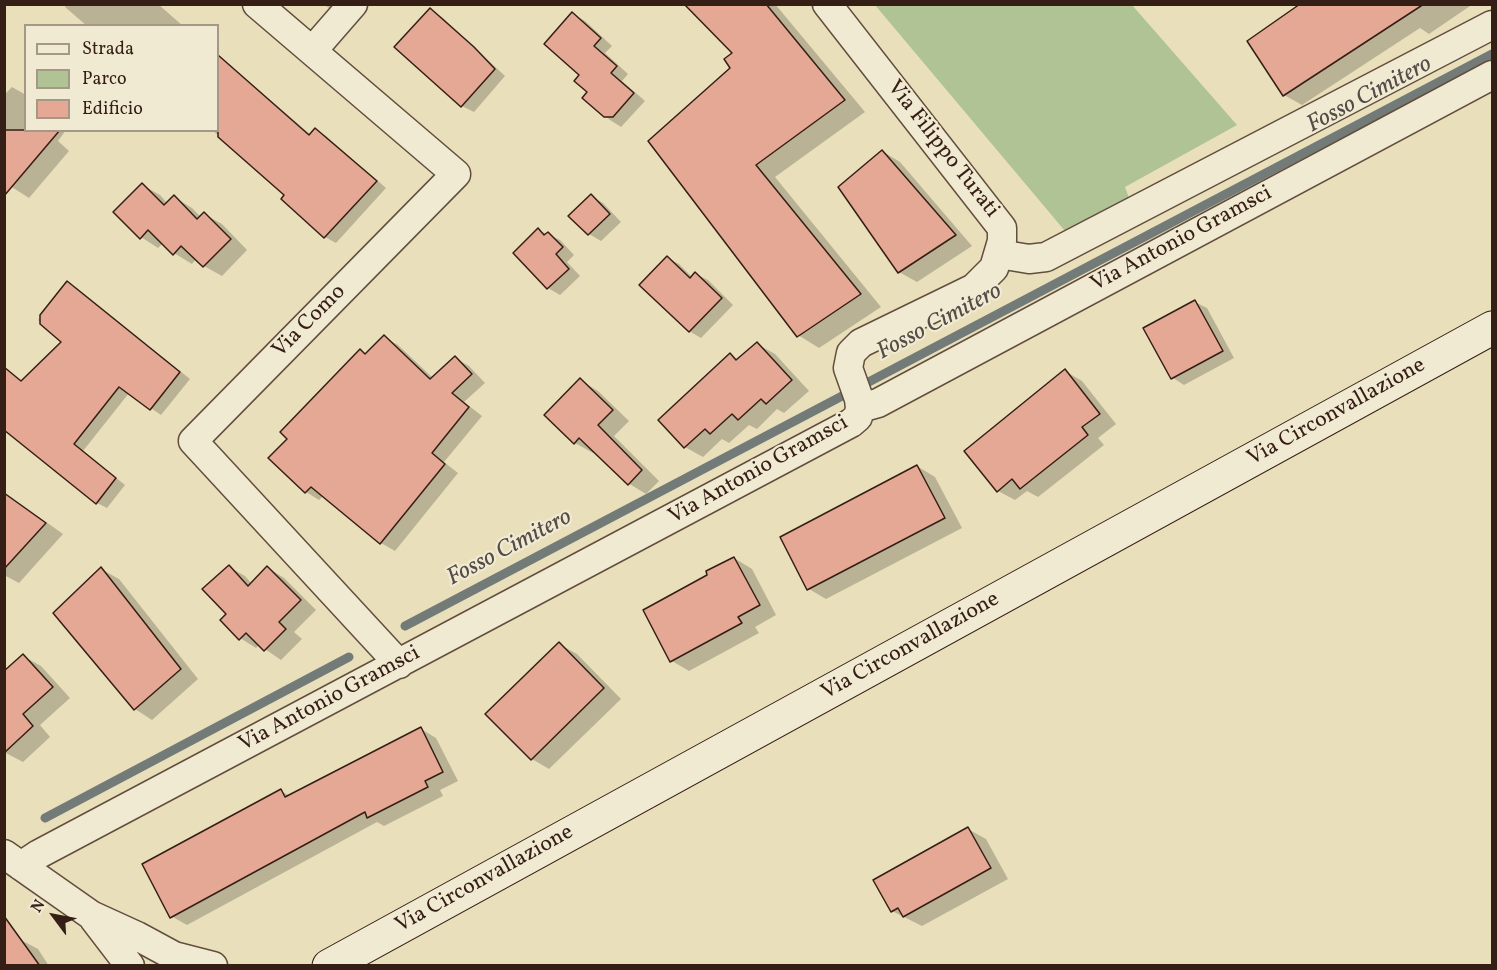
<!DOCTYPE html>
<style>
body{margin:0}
#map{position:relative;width:1497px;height:970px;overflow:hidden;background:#e9dfba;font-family:Vollkorn,serif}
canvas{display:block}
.frame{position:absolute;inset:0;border:6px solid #351e15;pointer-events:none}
.legend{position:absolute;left:24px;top:24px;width:195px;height:108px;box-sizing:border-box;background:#f1ead2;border:2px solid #a69886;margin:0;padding:8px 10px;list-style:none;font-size:18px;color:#351e15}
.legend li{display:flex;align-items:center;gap:12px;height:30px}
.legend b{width:30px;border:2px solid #a69886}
.north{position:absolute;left:24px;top:886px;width:60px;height:60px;-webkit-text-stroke:4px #f1ead2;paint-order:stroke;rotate:302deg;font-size:16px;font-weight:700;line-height:24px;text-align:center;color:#351e15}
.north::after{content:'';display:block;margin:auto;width:21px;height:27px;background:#351e15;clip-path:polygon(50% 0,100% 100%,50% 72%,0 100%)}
</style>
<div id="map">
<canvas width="1497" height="970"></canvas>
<div class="frame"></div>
<ul class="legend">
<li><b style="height:8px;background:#f1ead2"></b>Strada</li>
<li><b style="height:16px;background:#b0c395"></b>Parco</li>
<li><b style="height:16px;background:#e5a895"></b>Edificio</li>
</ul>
<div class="north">N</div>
</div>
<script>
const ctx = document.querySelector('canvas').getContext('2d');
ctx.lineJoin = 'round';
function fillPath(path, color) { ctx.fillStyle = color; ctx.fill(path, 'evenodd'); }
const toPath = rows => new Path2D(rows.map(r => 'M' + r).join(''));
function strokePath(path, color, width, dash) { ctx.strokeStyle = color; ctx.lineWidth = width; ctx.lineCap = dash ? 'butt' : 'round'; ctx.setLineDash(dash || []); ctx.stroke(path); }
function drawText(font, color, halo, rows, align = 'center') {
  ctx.font = font + ' Vollkorn,serif'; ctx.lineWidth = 4.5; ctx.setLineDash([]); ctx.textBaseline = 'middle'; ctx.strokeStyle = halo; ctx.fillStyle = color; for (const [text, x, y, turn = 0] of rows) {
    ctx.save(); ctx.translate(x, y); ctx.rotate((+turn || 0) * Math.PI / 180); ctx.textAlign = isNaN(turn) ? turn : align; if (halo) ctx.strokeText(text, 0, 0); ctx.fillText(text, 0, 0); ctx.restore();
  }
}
fillPath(toPath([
 [875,5,1132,5,1237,125,1125,187,1129,198,1065,231]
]), '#b0c395');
fillPath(toPath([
 [67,4,158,4,183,26,87,26,65,7],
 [323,4,344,4,337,13],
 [686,4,775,4,865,112,775,177,881,307,819,348,798,335,650,142,732,68,734,53],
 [1303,4,1473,4,1429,34,1420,28,1302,105,1284,95],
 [430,10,442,17,505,76,474,112,462,106],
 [573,14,585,21,612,46,605,53,628,74,622,81,645,101,621,127,610,120,584,98,589,92,581,75],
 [218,55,311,135,316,130,326,136,386,188,336,243,325,237,286,195,212,130,218,130],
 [12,87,26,95,26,130,66,130,58,141,69,151,29,198,4,182,4,95],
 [882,151,900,162,972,246,917,282,899,272],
 [142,185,160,195,168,204,174,197,192,208,201,217,204,214,222,224,247,250,222,276,204,266,196,259,192,264,174,253,163,243,158,248,141,237],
 [591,196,603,203,621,222,601,241,589,234],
 [538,230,560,240,574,255,567,262,580,276,560,295,548,288],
 [667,258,679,264,692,277,696,274,708,280,733,305,701,338,689,331],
 [67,283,77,288,190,379,161,415,129,393,83,451,125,485,107,508,97,503,4,428,7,371,22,381,63,342,38,320],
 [1195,302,1207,308,1234,358,1184,385,1173,378],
 [384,337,398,345,433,378,455,358,469,366,485,383,464,402,482,416,444,462,458,473,395,551,381,543,324,495,319,500,306,492,289,439,360,351,367,355],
 [757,344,775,354,809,391,784,413,777,409,757,429,749,425,729,443,722,439,703,457,685,447,730,355,739,360],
 [1065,371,1082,381,1116,424,1098,438,1104,445,1038,497,1027,491,1015,500,998,491],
 [580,380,598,391,629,421,614,436,659,481,646,494,628,483,594,451,593,453,575,443,546,415],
 [917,466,935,477,962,528,826,599,809,589],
 [4,492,63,534,19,583,4,575],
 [734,558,752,569,776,615,755,627,759,633,689,671,672,661,709,575],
 [229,567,245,576,252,584,268,568,284,578,316,610,294,632,302,639,281,660,259,645,256,648,240,638,228,614],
 [101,569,119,579,198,679,152,720,135,709],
 [559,644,577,654,621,699,549,769,532,759],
 [23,656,41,666,70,698,40,725,50,737,23,762,4,752],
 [421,729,436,738,458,781,440,790,443,796,384,826,377,822,187,925,171,916,281,791,290,796],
 [968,829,986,839,1008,879,922,926,892,911],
 [21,940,38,949,49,966,4,966]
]), '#0003');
strokePath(toPath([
 [405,626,1492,54],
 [45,818,349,657]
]), '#737b79', 9);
const building = toPath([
 [684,4,766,4,845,100,756,165,861,294,797,337,648,141,730,68,724,59,732,53,684,4],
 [1300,4,1424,4,1283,96,1247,41,1300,4],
 [430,8,474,47,495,69,461,107,394,47,430,8],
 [572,12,601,38,594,46,617,66,611,73,634,93,613,117,604,117,582,98,587,92,574,81,579,75,544,44,572,12],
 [218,55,309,135,315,128,377,181,324,238,281,199,284,195,218,137,218,55],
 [4,130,60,130,4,196,4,130],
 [882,150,956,235,898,273,838,187,882,150],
 [142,183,164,205,174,195,197,219,204,212,231,239,203,267,181,246,173,255,148,230,140,239,113,212,142,183],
 [591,194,610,214,588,235,568,216,591,194],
 [538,228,544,235,548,232,563,247,556,254,569,269,547,289,513,253,538,228],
 [667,256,690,278,695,272,722,298,689,332,639,285,667,256],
 [67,281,180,372,150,410,119,387,74,444,116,478,96,504,4,430,4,367,21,381,61,342,40,324,40,315,67,281],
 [1195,300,1223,351,1171,379,1143,328,1195,300],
 [384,335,430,379,455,356,472,374,452,393,469,407,432,453,445,464,380,544,311,487,305,493,268,458,287,439,280,432,360,349,365,354,384,335],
 [757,342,792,380,766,404,761,399,738,420,732,414,710,434,705,429,684,448,658,420,730,353,736,360,757,342],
 [1065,369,1100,414,1082,427,1088,435,1020,489,1012,479,997,492,964,451,1065,369],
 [580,378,613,410,598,425,642,470,628,485,579,438,574,444,544,415,580,378],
 [917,465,945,518,807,590,780,537,917,465],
 [4,493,46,523,4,569,4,493],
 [734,557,760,605,738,617,742,623,670,662,643,610,707,575,706,571,734,557],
 [229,565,248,586,267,566,301,600,279,622,286,629,264,651,246,633,239,640,220,620,226,614,202,589,229,565],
 [101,567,181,669,134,710,53,613,101,567],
 [559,642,604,688,531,760,485,714,559,642],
 [23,654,53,687,23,714,33,726,4,753,4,671,23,654],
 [421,727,443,772,425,781,428,787,367,818,365,812,170,918,142,864,281,789,285,797,421,727],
 [968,827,991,868,903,917,898,908,891,912,873,880,968,827],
 [4,916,40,966,4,966,4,916]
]);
fillPath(building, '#e5a895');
strokePath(building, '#351e15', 1.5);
const minor = toPath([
 [257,4,456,174,193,441,399,664],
 [313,50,353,4],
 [999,254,1029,259,1046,257,1492,25],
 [860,408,878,403,1492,75],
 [4,854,91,915,137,936,174,956,213,966],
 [21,866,39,854,851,423,858,417,860,408,859,399,848,368,851,353,861,343,974,288,994,268,1002,241,1002,228,827,4],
 [94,919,130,966]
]);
const secondary = toPath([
 [329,966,1492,328]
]);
strokePath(minor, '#624e3e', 31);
strokePath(secondary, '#351e15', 35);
strokePath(minor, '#f1ead2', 28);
strokePath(secondary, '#f1ead2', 33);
drawText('22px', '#351e15', '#f1ead2', [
 ["Via Filippo Turati",942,150,52],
 ["Via Antonio Gramsci",1182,240,-28],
 ["Via Como",310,322,-45],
 ["Via Circonvallazione",1337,413,-29],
 ["Via Antonio Gramsci",759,471,-29],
 ["Via Circonvallazione",911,647,-29],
 ["Via Antonio Gramsci",330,700,-28],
 ["Via Circonvallazione",485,880,-29]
]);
drawText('italic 24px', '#544c47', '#f1ead2', [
 ["Fosso Cimitero",1370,96,-28],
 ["Fosso Cimitero",940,323,-28],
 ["Fosso Cimitero",510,549,-28]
]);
</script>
